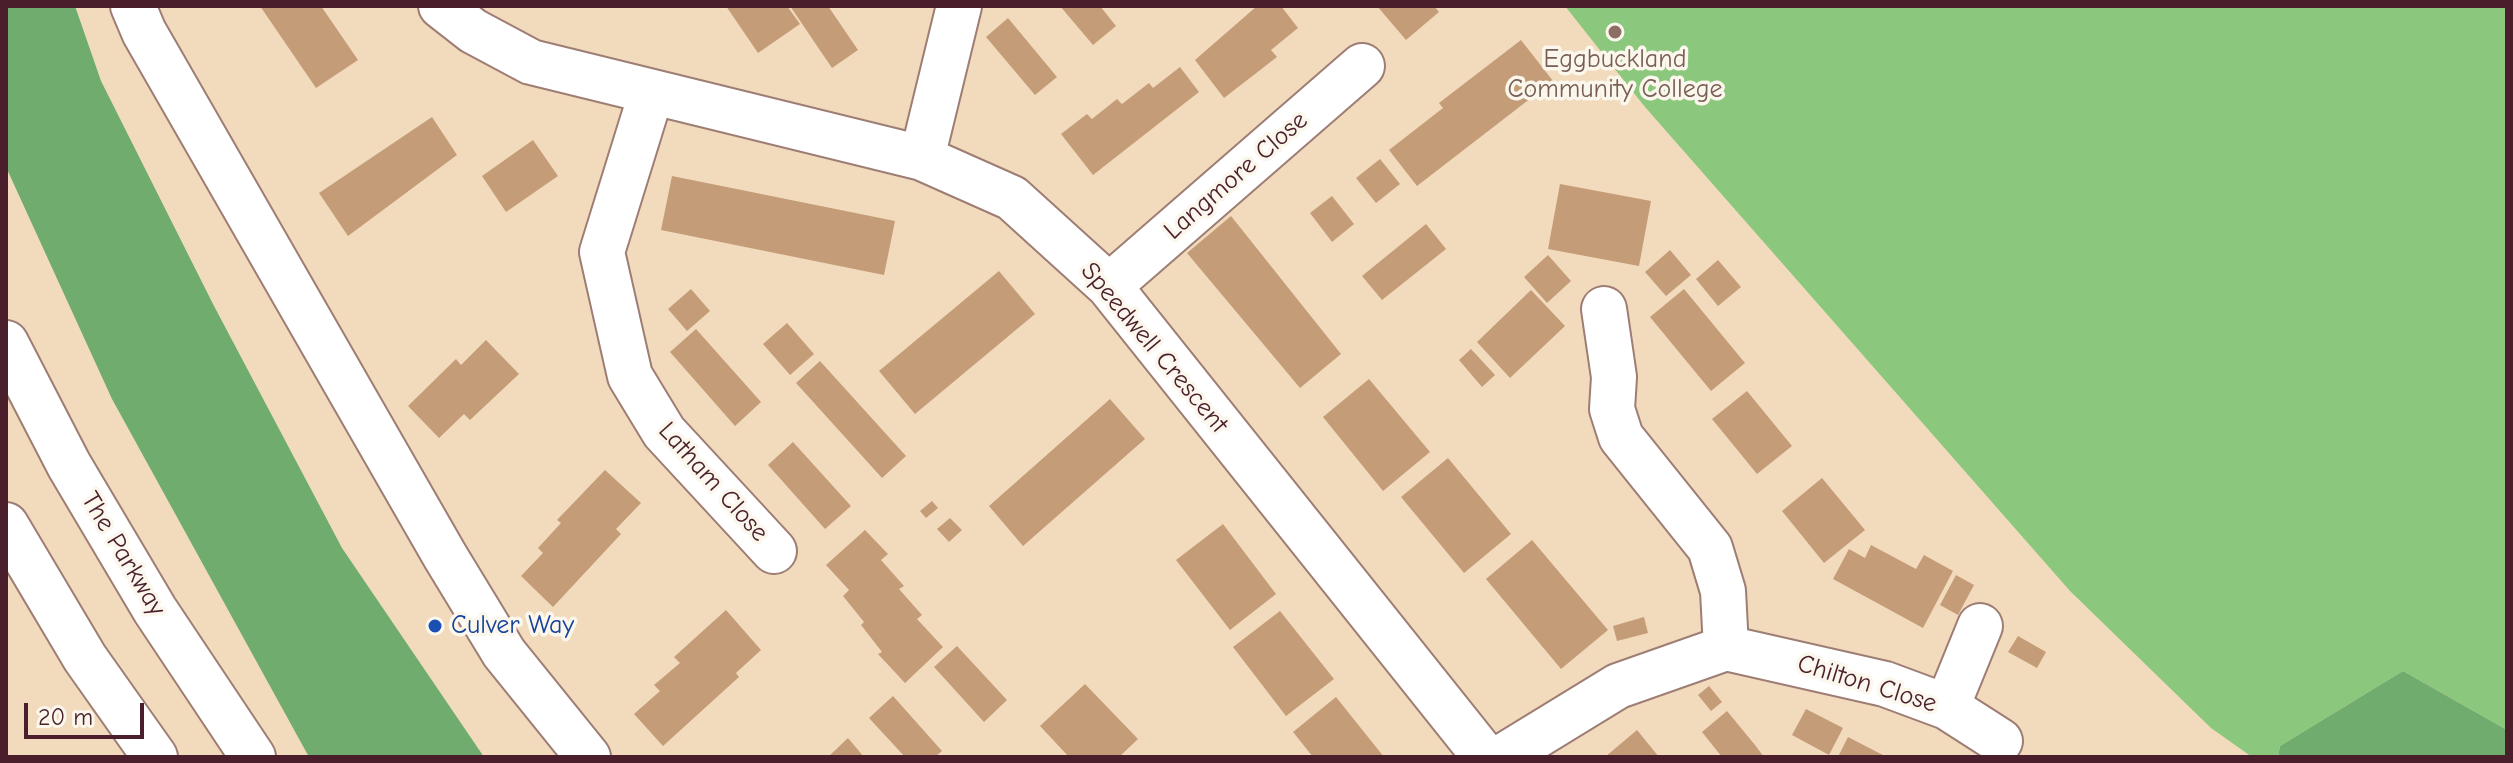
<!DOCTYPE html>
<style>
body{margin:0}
#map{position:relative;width:2513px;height:763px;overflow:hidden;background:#f1dbbc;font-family:"Comic Neue",sans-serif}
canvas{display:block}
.frame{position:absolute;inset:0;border:8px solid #4a1f2b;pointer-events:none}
.scale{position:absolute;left:24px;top:703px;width:120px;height:36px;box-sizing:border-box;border:4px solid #4a1f2b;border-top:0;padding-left:10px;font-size:24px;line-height:28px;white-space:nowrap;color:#4a1f2b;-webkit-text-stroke:6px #fbf7ec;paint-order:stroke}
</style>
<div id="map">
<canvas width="2513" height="763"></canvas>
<div class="frame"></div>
<div class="scale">20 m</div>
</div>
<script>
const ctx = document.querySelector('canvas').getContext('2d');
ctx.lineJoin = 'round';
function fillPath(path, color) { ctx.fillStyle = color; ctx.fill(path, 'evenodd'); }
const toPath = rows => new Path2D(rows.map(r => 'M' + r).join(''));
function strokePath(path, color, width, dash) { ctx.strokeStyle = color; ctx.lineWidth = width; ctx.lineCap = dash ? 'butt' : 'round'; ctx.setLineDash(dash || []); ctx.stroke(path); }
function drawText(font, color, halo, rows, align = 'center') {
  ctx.font = font + ' "Comic Neue",sans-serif'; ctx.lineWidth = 7; ctx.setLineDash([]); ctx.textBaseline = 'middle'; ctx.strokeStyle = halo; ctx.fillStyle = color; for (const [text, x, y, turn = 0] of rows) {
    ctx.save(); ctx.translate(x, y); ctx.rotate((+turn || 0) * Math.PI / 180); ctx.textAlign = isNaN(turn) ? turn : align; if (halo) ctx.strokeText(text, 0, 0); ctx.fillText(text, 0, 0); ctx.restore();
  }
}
fillPath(toPath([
 [1565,6,2507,6,2507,730,2403,671,2280,746,2278,757,2252,757,2211,728,2070,591,1645,107]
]), '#8bc87e');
fillPath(toPath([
 [6,6,75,6,101,81,214,306,342,548,484,757,309,757,112,399,6,167],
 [2403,671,2507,730,2507,757,2278,757,2280,746]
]), '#70ac6d');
fillPath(toPath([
 [260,6,321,6,358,60,316,88],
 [726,6,787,6,800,24,758,53],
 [790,6,828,6,858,50,832,68],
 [1060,6,1100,6,1116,26,1093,45],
 [1257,6,1281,6,1298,28,1271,50,1277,57,1224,98,1195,60],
 [1377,6,1434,6,1439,12,1406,40],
 [1008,18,1057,77,1035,95,986,37],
 [1521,40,1553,81,1417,186,1389,150,1443,108,1439,103],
 [1180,67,1199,92,1093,175,1061,134,1087,114,1092,119,1117,99,1122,104,1149,83,1153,88],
 [432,117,457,155,348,236,319,193],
 [533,140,558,176,506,212,482,176],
 [1380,159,1400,184,1376,203,1356,178],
 [672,176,895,221,884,275,661,230],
 [1560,184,1651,201,1639,266,1548,249],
 [1332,196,1354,224,1332,242,1310,213],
 [1231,216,1341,354,1300,388,1187,253],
 [1426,224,1446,249,1382,300,1362,276],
 [1670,250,1691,275,1666,296,1645,272],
 [1548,255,1571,281,1547,303,1524,277],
 [1718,260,1741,287,1718,306,1696,279],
 [999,271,1035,314,915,414,879,371],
 [691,289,710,311,687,331,668,309],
 [1684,289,1745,363,1711,391,1650,317],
 [1531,290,1565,326,1510,378,1477,342],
 [787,323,814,354,790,375,763,344],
 [696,329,761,402,735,426,670,352],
 [486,340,519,374,470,420,464,414,439,438,408,406,456,359,461,365],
 [1471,349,1495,375,1482,387,1459,360],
 [820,361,906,456,882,478,796,383],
 [1369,379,1430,452,1383,491,1323,417],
 [1747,391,1792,446,1757,474,1712,419],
 [1110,399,1145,439,1023,546,989,506],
 [793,442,851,506,825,529,768,465],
 [1448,458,1511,534,1464,573,1401,497],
 [605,470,641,503,616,529,621,534,553,607,521,576,543,553,538,548,561,523,557,520],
 [1822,478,1865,530,1824,563,1782,511],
 [932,501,938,508,926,518,920,511],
 [950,518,962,530,949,542,937,529],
 [1223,524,1276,594,1230,630,1176,560],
 [865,530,888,554,881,560,904,586,899,589,922,615,917,619,943,647,905,683,878,654,882,652,861,625,864,622,843,596,849,590,826,565],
 [1532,540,1608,630,1561,669,1486,579],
 [1871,545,1916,569,1924,555,1953,571,1923,628,1833,579,1849,549,1865,558],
 [1956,575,1974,585,1958,615,1940,605],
 [726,610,761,650,736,673,739,677,663,746,634,714,660,691,654,685,680,663,674,657],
 [1280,611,1334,679,1286,716,1233,647],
 [1644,617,1648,633,1617,641,1613,626],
 [2018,636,2046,652,2037,668,2008,652],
 [957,646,1007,700,984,722,934,667],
 [1085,684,1138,739,1119,757,1069,757,1040,726],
 [1709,686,1722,702,1711,711,1698,695],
 [893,696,942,751,935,757,905,757,869,718],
 [1336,697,1384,757,1313,757,1293,732],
 [1806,709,1843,728,1829,755,1792,735],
 [1727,711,1755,745,1764,757,1722,757,1702,732],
 [1637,730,1659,757,1605,757],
 [1848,737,1877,752,1887,757,1838,757],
 [848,738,864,757,828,757]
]), '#c59c78');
const minor = toPath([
 [133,6,144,32,445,556,504,653,588,757],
 [441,6,473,31,531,62,922,158,1012,198,1109,286,1485,757],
 [651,94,602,252,630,376,664,432,774,551],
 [922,158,959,6],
 [1109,286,1362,66],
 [1604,309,1614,377,1612,409,1621,437,1710,548,1723,591,1726,648],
 [1947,707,1980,626],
 [1502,757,1618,686,1726,648,1885,684,1947,707,2000,741]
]);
const highway = toPath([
 [6,343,69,465,155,610,253,757],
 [6,525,85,658,155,757]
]);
strokePath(minor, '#9e7d74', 48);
strokePath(highway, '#9e7d74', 48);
strokePath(minor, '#fff', 44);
strokePath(highway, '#fff', 44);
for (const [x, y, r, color] of [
 [1615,32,8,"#8d6e63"],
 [435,626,8,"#1a4fb4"]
]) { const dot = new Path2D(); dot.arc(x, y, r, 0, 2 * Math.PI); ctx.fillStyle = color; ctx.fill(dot); strokePath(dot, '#fbf7ec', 3); }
drawText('26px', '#785e54', '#fbf7ec', [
 ["Eggbuckland",1615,60],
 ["Community College",1615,90]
]);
drawText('26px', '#4a1f2b', '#fbf7ec', [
 ["Langmore Close",1236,176,-41],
 ["Speedwell Crescent",1154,348,50],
 ["Latham Close",713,482,48],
 ["The Parkway",123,554,59],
 ["Chilton Close",1867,684,17]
]);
drawText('26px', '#164399', '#fbf7ec', [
 ["Culver Way",451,626]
], 'left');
</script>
